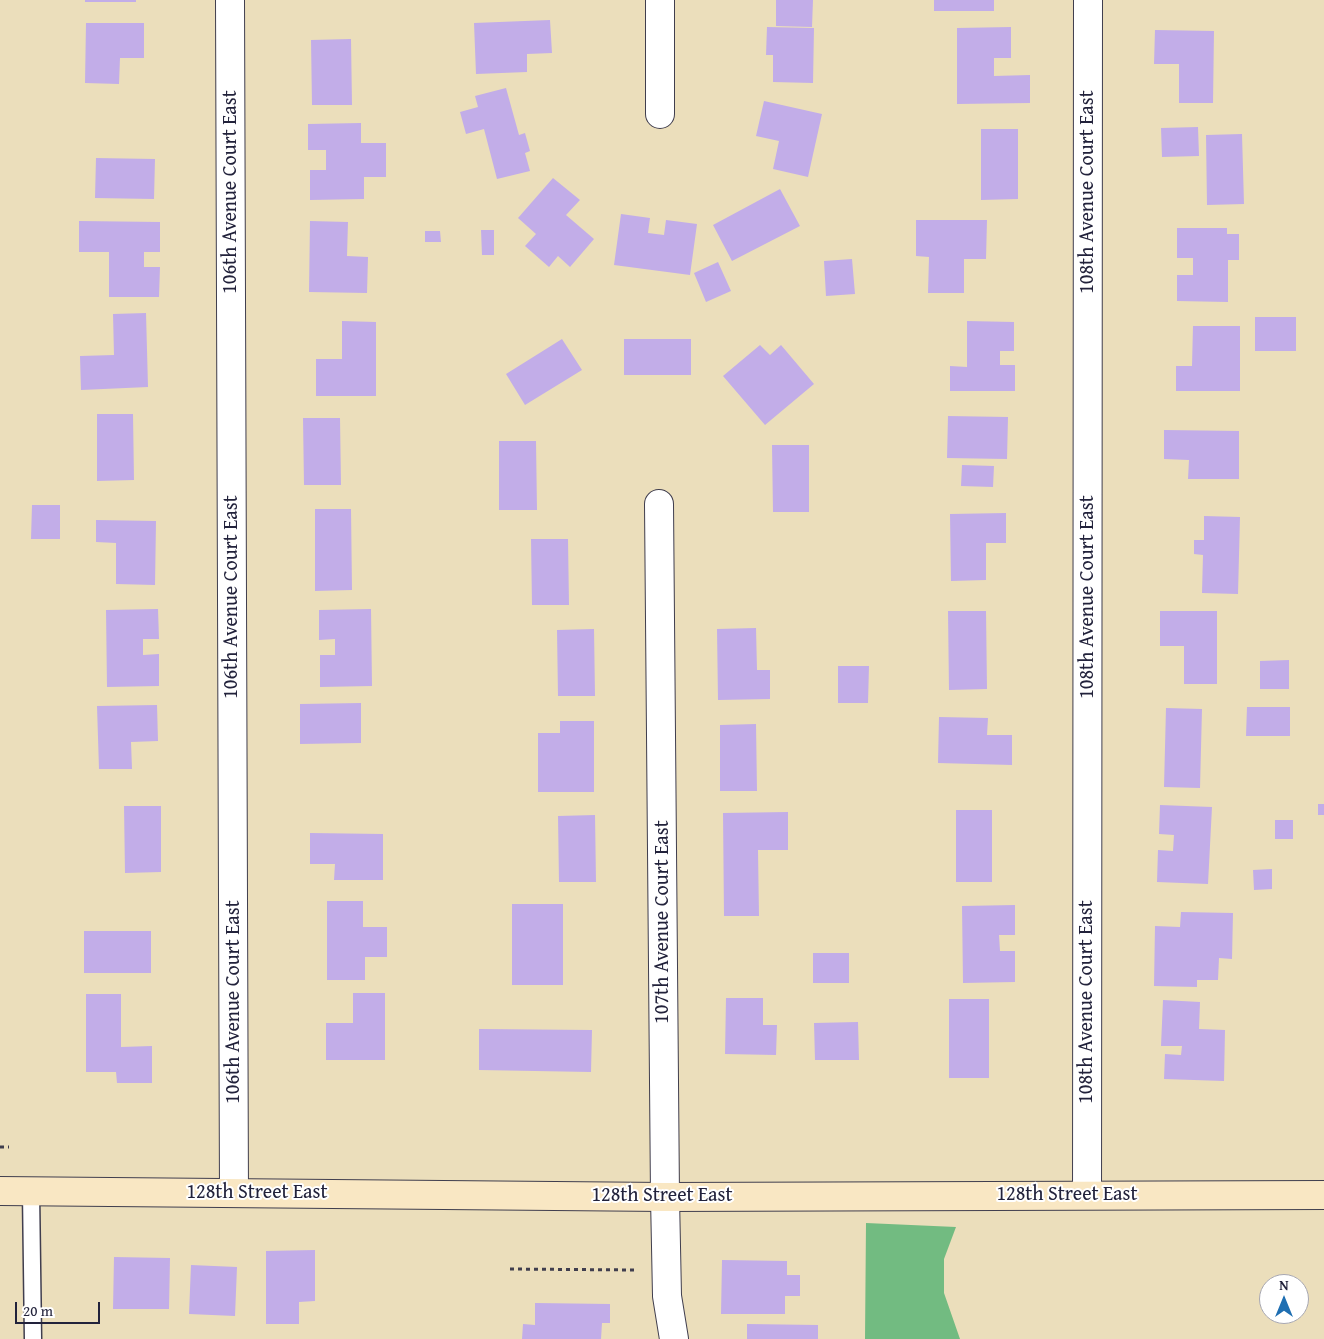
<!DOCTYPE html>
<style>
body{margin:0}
#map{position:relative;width:1324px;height:1339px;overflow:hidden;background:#ebdebb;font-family:"Gentium Book Plus",serif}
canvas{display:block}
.north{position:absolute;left:1259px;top:1274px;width:50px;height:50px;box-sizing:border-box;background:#fff;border:1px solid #a7a7b1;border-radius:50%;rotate:0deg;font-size:14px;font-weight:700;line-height:20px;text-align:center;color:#22223b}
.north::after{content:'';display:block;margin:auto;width:18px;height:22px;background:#1f6fb2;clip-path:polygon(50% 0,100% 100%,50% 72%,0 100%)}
.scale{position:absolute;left:15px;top:1302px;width:85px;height:22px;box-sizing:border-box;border:2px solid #22223b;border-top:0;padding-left:6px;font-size:15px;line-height:18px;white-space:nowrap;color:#22223b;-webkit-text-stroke:4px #fff;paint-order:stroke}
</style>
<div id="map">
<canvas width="1324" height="1339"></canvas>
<div class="north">N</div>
<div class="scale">20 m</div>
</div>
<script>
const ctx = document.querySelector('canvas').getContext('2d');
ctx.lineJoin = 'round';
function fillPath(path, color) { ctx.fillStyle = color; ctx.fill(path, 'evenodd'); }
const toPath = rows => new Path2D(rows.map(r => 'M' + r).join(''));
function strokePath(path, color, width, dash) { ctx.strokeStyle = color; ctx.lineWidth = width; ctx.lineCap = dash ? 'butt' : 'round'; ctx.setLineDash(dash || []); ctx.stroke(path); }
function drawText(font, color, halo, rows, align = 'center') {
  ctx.font = font + ' "Gentium Book Plus",serif'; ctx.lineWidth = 4; ctx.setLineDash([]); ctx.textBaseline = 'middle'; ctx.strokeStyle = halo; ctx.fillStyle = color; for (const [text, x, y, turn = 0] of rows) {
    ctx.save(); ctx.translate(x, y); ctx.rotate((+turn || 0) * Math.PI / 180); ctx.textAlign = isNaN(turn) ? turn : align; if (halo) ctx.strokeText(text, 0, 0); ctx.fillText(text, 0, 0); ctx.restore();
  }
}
fillPath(toPath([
 [866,1223,956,1227,944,1259,944,1293,960,1339,865,1339]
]), '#72bb81');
fillPath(toPath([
 [85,0,136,0,136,2,85,2],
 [776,0,813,0,812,27,776,26],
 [934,0,994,0,994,11,934,11],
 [550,20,552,53,527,54,527,72,476,74,474,23],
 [86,23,144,23,144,58,120,58,119,84,85,83],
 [767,27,814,28,813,83,773,82,773,55,766,55],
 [1011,27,1011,58,994,58,994,76,1030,75,1030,103,957,104,957,28],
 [1155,30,1214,31,1213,103,1179,103,1179,64,1154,64],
 [351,39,352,105,312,105,311,40],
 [506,88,519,135,525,133,530,151,525,153,530,171,497,179,484,129,466,134,460,112,478,107,475,96],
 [764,101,822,114,808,177,773,169,779,141,756,136],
 [361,123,361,143,386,143,386,177,364,177,364,199,310,200,310,170,326,170,326,150,308,150,308,124],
 [1198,127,1199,156,1162,157,1161,128],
 [981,129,1018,129,1018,199,981,200],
 [1242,134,1244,204,1207,205,1206,135],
 [96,158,155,159,154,199,95,198],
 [553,178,580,200,566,215,594,239,570,267,558,256,549,267,525,246,536,234,518,218],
 [780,189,800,226,732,261,713,225],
 [621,214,650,218,648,233,664,235,666,220,697,224,690,275,614,265],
 [916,220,987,220,986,259,964,259,964,293,928,293,929,257,916,256],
 [79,221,160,222,160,252,144,252,144,267,160,267,159,297,109,297,109,252,79,252],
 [310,221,348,222,347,256,368,257,367,293,309,292],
 [1177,228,1227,228,1227,234,1239,234,1239,260,1228,260,1228,302,1177,301,1177,275,1193,275,1193,258,1177,258],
 [481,230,494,230,494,255,482,255],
 [425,231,440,231,441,242,425,242],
 [852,259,855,294,826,296,824,261],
 [718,262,731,291,706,302,694,273],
 [146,313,148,387,81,390,80,356,114,355,113,314],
 [1255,317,1296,317,1296,351,1255,351],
 [342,321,376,322,376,396,316,396,316,359,342,359],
 [967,321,1014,322,1014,351,1000,351,1000,365,1015,365,1015,391,950,391,950,366,967,367],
 [1193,326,1240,326,1240,391,1176,391,1176,366,1192,366],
 [562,339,582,370,525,405,506,374],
 [624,339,691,339,691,375,624,375],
 [760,345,770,355,781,345,814,384,765,425,723,376],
 [97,414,133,414,134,480,97,481],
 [948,416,1008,417,1007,459,947,458],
 [303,418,340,418,341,485,304,485],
 [1164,430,1239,431,1239,479,1188,479,1189,460,1164,459],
 [499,441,536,441,537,510,499,510],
 [772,445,809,445,809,512,773,512],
 [962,465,994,466,993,487,961,486],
 [32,505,60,505,60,539,31,539],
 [315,509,351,509,352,590,315,591],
 [1006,513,1006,543,986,543,986,580,951,581,950,514],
 [1204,516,1240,517,1238,594,1202,593,1203,555,1194,554,1194,540,1204,540],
 [96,520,156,521,155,585,116,584,116,543,96,542],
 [531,539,568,539,569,605,532,605],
 [158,609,159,639,143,639,143,655,159,654,159,686,107,687,106,610],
 [371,609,372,686,320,687,320,655,335,655,335,639,319,640,319,610],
 [948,611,986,611,987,689,949,690],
 [1160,611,1217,611,1217,684,1184,684,1184,646,1160,646],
 [756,628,757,670,770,670,770,699,718,700,717,629],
 [594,629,595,696,558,696,557,630],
 [1289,660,1289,689,1260,689,1260,661],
 [838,666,869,666,868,703,838,703],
 [361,703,361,743,300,744,300,704],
 [157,705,158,741,131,742,132,769,99,769,97,706],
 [1247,707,1290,707,1290,736,1246,736],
 [1166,708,1202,709,1200,788,1164,787],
 [939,717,988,718,987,735,1012,735,1012,765,938,763],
 [560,721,594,721,594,792,538,792,538,733,560,733],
 [756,724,757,791,720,791,720,725],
 [1318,804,1324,804,1324,815,1318,815],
 [1160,805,1212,807,1208,884,1157,882,1158,850,1173,851,1174,835,1159,834],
 [124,806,161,806,161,872,125,873],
 [956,810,992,810,992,882,956,882],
 [788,812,788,850,758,850,759,916,724,916,723,813],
 [595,815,596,882,559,882,558,816],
 [1275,820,1293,820,1293,839,1275,839],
 [310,833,383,834,383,880,334,880,335,864,310,864],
 [1272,869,1272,889,1254,890,1253,870],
 [327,901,363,901,363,927,387,927,387,957,365,957,365,980,327,980],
 [512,904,563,904,563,985,512,985],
 [1015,905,1015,935,999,935,1000,951,1015,951,1015,982,963,983,962,906],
 [1181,912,1233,913,1232,959,1219,958,1218,980,1197,980,1197,987,1154,986,1155,926,1180,927],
 [84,931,151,931,151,973,84,973],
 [813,953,849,953,849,983,813,983],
 [353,993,385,993,385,1060,326,1060,326,1023,353,1023],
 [86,994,121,994,121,1047,152,1046,152,1083,117,1083,116,1072,86,1072],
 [726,998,763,998,763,1025,777,1025,776,1055,725,1054],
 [949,999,989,999,989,1078,949,1078],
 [1163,1000,1200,1002,1199,1029,1225,1030,1224,1081,1164,1079,1165,1054,1181,1055,1182,1046,1161,1046],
 [858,1022,859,1060,815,1060,814,1023],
 [479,1029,592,1030,591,1072,479,1070],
 [315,1250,315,1301,299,1302,299,1324,266,1324,266,1251],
 [114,1257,170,1258,169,1309,113,1309],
 [722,1260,787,1261,787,1275,800,1275,800,1296,785,1296,785,1314,721,1314],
 [191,1265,237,1267,235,1316,189,1314],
 [535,1303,610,1304,610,1323,602,1323,601,1339,522,1339,523,1324,535,1325],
 [747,1324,818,1325,818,1339,747,1339]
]), '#c2ade8');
const lane = toPath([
 [31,1192,33,1339]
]);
const street = toPath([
 [230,0,234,1193],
 [660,0,660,114],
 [659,504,665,1197,667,1296,674,1339],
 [1087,1195,1088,0]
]);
const secondary = toPath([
 [0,1191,665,1197,1324,1195]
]);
strokePath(lane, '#403e4e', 19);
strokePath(street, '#403e4e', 30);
strokePath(secondary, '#403e4e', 30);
strokePath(toPath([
 [0,1147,9,1147],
 [510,1269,638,1270]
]), '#403e4e', 3, [4, 4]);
strokePath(lane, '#fff', 16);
strokePath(street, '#fff', 28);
strokePath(secondary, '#f9e7c3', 28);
drawText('20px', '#22223b', '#fff', [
 ["106th Avenue Court East",231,192,-90],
 ["108th Avenue Court East",1088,192,-90],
 ["106th Avenue Court East",232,597,-90],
 ["108th Avenue Court East",1088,597,-90],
 ["107th Avenue Court East",663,922,-90],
 ["106th Avenue Court East",234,1002,-90],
 ["108th Avenue Court East",1087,1002,-90],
 ["128th Street East",257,1193],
 ["128th Street East",1067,1195],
 ["128th Street East",662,1196]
]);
</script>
